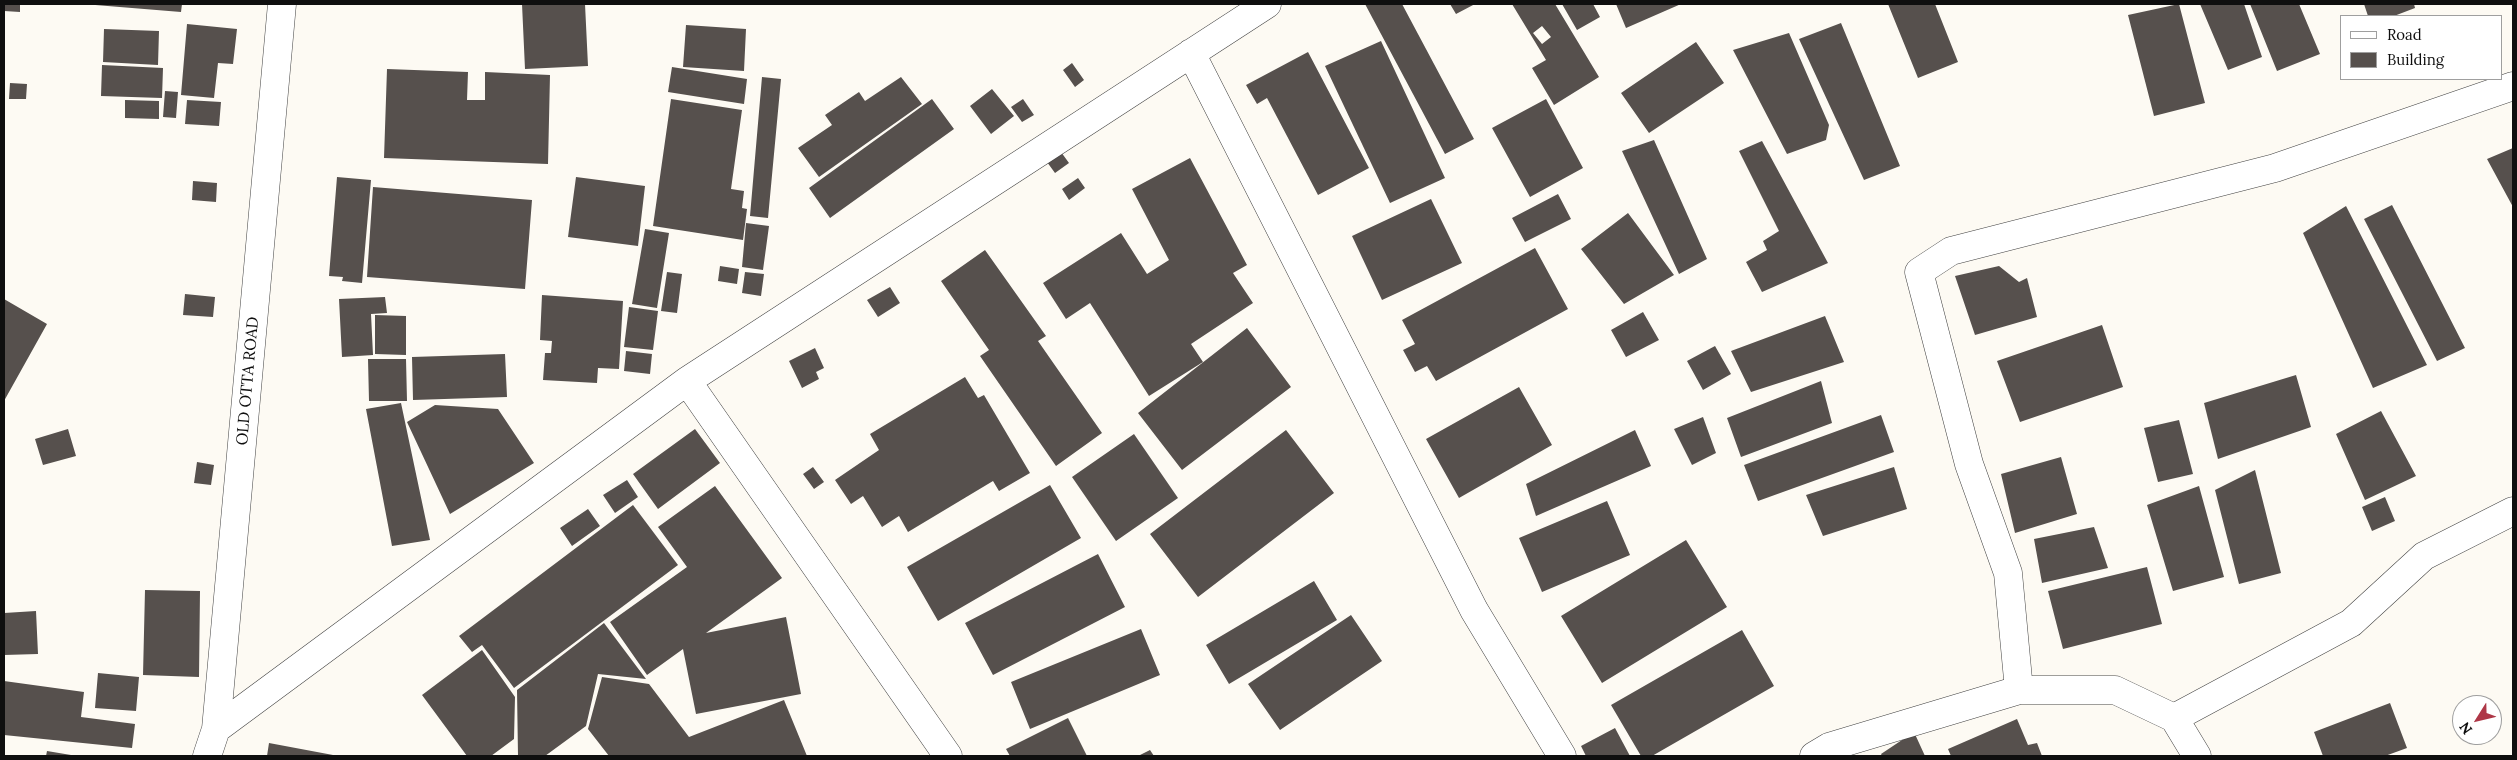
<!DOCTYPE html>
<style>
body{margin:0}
#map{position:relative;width:2517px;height:760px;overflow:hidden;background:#fdfaf3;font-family:Lora,serif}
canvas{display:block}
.frame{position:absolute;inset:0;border:5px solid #0f0f0f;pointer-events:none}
.legend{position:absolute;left:2340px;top:15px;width:162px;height:65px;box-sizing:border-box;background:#fff;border:1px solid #9f9f9f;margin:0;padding:6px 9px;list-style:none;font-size:15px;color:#0f0f0f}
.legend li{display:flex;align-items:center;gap:10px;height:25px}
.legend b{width:25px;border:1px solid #9f9f9f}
.north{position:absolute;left:2452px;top:695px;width:50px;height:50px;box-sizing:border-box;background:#fff;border:1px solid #9f9f9f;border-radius:50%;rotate:234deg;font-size:14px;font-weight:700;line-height:20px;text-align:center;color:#0f0f0f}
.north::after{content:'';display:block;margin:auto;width:18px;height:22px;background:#ae3747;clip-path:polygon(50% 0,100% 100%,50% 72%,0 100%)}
</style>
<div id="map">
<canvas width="2517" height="760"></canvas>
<div class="frame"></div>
<ul class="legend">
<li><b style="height:6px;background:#fff"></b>Road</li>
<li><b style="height:14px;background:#56504d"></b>Building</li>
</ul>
<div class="north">N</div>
</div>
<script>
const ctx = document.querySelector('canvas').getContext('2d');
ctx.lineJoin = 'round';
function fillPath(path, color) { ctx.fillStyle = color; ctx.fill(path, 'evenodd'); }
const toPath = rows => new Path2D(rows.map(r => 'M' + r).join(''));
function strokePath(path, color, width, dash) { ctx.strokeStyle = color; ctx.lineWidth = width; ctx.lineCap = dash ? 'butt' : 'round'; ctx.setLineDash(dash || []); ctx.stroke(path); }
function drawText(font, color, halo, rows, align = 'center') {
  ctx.font = font + ' Lora,serif'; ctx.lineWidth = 5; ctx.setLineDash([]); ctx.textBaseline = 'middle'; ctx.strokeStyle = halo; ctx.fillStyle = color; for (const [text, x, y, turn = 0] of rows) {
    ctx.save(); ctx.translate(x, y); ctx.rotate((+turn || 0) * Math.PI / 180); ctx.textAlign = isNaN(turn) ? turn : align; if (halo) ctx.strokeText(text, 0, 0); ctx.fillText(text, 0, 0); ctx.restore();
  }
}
fillPath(toPath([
 [4,4,20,4,20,12,4,11],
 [83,4,182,4,181,12],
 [522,4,585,4,588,66,525,69],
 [1365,4,1402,4,1474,139,1445,154],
 [1450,4,1475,4,1456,14],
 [1512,4,1555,4,1599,77,1554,105,1532,68,1546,60],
 [1542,26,1551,37,1542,44,1533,33],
 [1562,4,1593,4,1600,17,1577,30],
 [1616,4,1681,4,1626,28],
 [1888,4,1935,4,1958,62,1918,78],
 [2179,4,2205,103,2154,116,2128,15],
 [2200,4,2244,4,2262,57,2228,70],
 [2250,4,2299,4,2320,54,2277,71],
 [2364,4,2414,4,2415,8,2394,16,2368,16],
 [1841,23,1900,166,1864,180,1799,39],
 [187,24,237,29,233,64,218,63,214,98,181,95],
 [686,25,746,29,744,71,683,67],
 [104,29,159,31,158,65,103,62],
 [1789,33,1829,125,1826,140,1787,154,1733,50],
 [1381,41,1445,178,1390,203,1325,66],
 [1696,42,1724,83,1649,133,1621,93],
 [1308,52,1369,168,1318,195,1267,98,1257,104,1246,85],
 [1072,63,1084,80,1075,87,1063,70],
 [102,65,163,68,162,98,101,96],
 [672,67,747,79,744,104,668,92],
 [387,69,468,72,467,100,485,100,485,72,550,75,548,164,384,158],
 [762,77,781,79,768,218,750,216],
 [901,77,922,104,819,177,798,148,832,125,825,115,859,92,865,101],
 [10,83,27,84,26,99,9,99],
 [992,89,1014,116,991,134,970,106],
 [165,91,178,92,176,118,163,117],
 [671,99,742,110,731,189,744,191,742,208,747,209,743,240,653,226],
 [932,99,954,129,830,218,809,188],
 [1023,99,1034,115,1022,122,1011,107],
 [1546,99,1583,168,1530,197,1492,128],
 [125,100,159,101,159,119,125,118],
 [187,100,221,102,219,126,185,124],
 [1654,140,1707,259,1679,274,1622,151],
 [1762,141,1828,263,1762,292,1746,262,1767,250,1763,241,1779,231,1739,151],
 [2513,148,2513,207,2487,159],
 [1061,152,1069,163,1055,173,1047,162],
 [1190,158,1247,265,1233,273,1253,303,1191,344,1203,362,1149,396,1090,303,1066,319,1043,283,1121,233,1147,274,1169,260,1132,189],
 [337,177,371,180,362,283,342,281,343,277,329,276],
 [576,177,645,186,638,246,568,237],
 [1078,178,1085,188,1069,200,1062,189],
 [193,181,217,183,216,202,192,200],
 [373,187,532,200,525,289,367,277],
 [1558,194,1571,219,1525,242,1512,218],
 [1431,199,1462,263,1382,300,1352,236],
 [2392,205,2465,348,2437,361,2364,219],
 [2346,206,2427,365,2373,388,2303,233],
 [1628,213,1674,275,1624,304,1581,249],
 [746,223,769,226,763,270,742,267],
 [645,229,669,233,657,308,632,304],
 [1535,248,1568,309,1436,381,1427,366,1415,372,1403,350,1415,344,1402,320],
 [985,250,1046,336,1038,341,1102,433,1056,466,980,356,989,350,941,281],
 [720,266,739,269,737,284,718,281],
 [1999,266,2019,282,2027,278,2037,317,1975,335,1955,276],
 [667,272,682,274,677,313,661,311],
 [745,272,764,274,761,296,742,293],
 [890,287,900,303,878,317,867,300],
 [185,294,215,297,213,317,183,315],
 [542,295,623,301,619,369,598,368,597,383,543,380,545,353,551,353,552,341,540,340],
 [385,297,387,313,371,314,373,355,342,357,339,299],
 [4,299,47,324,4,401],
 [629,307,658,311,653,350,624,347],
 [1643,312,1659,340,1626,357,1611,330],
 [375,315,406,316,406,355,375,354],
 [1825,316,1844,362,1751,392,1731,351],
 [2102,325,2123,387,2020,422,1997,361],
 [1247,328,1291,387,1182,470,1138,413],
 [1715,346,1731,374,1703,390,1687,361],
 [815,348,824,368,816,372,819,379,802,388,789,361],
 [626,351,652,354,650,374,624,371],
 [505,354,507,397,413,400,412,357],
 [368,359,406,359,407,401,369,401],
 [2296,375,2311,427,2218,459,2204,403],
 [965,377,978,398,984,395,1030,473,999,491,993,481,908,532,899,516,882,527,863,496,851,504,835,480,879,450,870,434],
 [1821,381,1832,423,1741,457,1727,418],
 [1519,387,1552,445,1459,498,1426,439],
 [401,403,430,540,392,546,366,409],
 [435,405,498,409,534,463,450,514,407,422],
 [2381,411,2416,476,2365,500,2336,434],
 [1881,415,1894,452,1758,501,1744,465],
 [1703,417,1716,453,1692,465,1674,429],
 [2179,420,2193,474,2158,482,2144,428],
 [68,429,76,456,43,465,35,439],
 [695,429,720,463,658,509,633,474],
 [1286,430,1334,493,1198,597,1150,534],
 [1635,430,1651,466,1536,516,1526,484],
 [1134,434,1178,498,1116,541,1072,477],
 [2061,457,2077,514,2015,533,2001,474],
 [197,462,214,465,211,485,194,483],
 [813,467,824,482,814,489,803,474],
 [1894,467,1907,509,1823,536,1806,495],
 [2255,470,2281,573,2239,584,2215,490],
 [627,480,638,497,615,513,603,495],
 [1050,485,1081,538,938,621,907,567],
 [715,486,782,578,706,633,786,617,801,694,696,714,683,649,647,675,610,622,687,567,658,527],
 [2199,486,2224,577,2173,591,2147,505],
 [2385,497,2395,521,2372,531,2362,507],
 [1607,501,1630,555,1542,592,1519,538],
 [633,505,678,565,514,688,482,645,472,652,459,636],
 [588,509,600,526,572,546,560,528],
 [2094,527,2108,568,2042,583,2034,539],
 [1686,540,1727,607,1602,683,1561,616],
 [1098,554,1125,607,993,675,965,623],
 [2147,567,2162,624,2063,649,2048,591],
 [1314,581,1337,620,1229,684,1206,645],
 [145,590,200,591,199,677,143,675],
 [36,611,38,654,4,655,4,613],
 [1351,615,1382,661,1280,730,1248,684],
 [604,623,646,679,598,674,586,726,545,756,518,756,517,690],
 [1141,629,1160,675,1030,729,1011,682],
 [1742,630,1774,686,1652,756,1641,756,1611,705],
 [482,650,515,697,514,739,491,756,467,756,422,695],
 [98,673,139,677,136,711,95,708],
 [602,677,649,684,689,737,784,700,807,756,609,756,588,729],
 [4,681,84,692,81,717,135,724,132,748,4,735],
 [2390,703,2407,748,2385,756,2323,756,2314,732],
 [1068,718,1087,756,1010,756,1006,749],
 [2017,719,2028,745,2037,743,2042,756,1951,756,1948,749],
 [1615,728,1630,756,1586,756,1581,746],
 [1914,732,1925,756,1882,756,1881,754],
 [269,743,333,755,333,756,267,756],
 [1150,750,1154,756,1138,756],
 [47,751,71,755,71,756,46,756]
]), '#56504d');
const minor = toPath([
 [1191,53,1474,610,1562,756],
 [687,381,1267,4],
 [2019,690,2008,573,1969,464,1919,272,1951,251,2275,168,2513,86],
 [2174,718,2351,623,2424,556,2513,511],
 [216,729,687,381,948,756],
 [207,756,216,729,282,4],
 [1814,756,1829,747,2019,690,2115,690,2174,718,2197,756]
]);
strokePath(minor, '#424242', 29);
strokePath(minor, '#fff', 28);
drawText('16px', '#0f0f0f', '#fff', [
 ["OLD OTTA ROAD",248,381,-85]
]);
</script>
